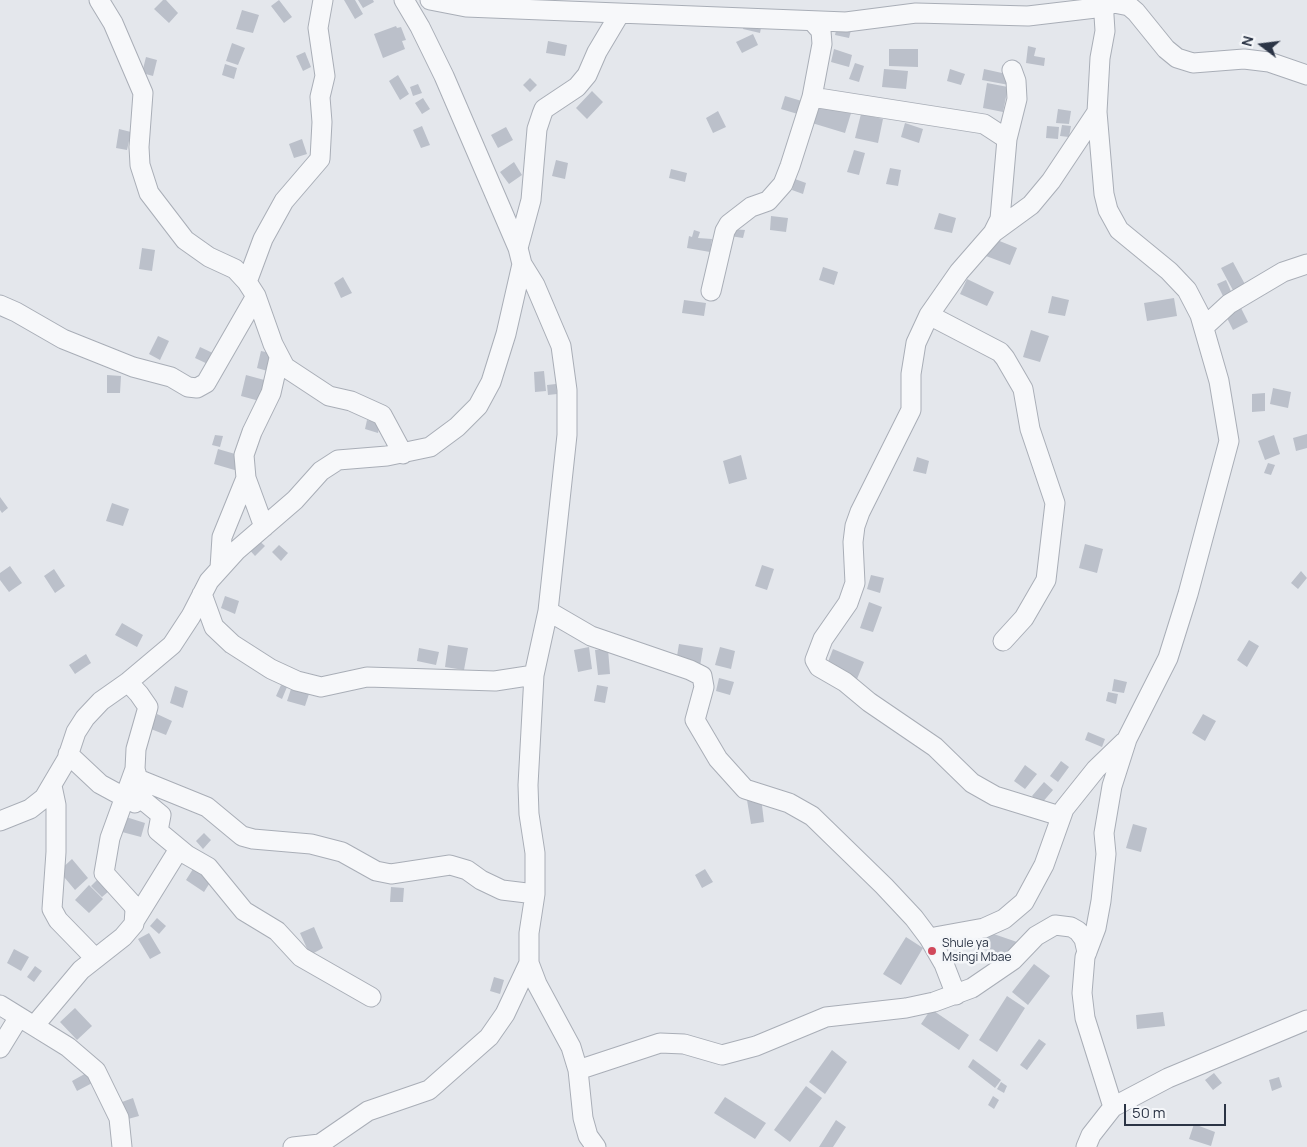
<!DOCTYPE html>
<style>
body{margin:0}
#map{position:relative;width:1307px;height:1147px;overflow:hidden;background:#e4e7ec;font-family:Manrope,sans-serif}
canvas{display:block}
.north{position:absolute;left:1237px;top:20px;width:50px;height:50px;-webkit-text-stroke:4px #f4f6f9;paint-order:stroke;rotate:285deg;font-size:14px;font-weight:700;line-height:20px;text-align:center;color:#2b3445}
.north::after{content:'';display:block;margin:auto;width:18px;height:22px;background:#2b3445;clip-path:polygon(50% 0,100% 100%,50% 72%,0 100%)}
.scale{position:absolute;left:1124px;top:1104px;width:102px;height:22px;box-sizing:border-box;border:2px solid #2b3445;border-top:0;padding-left:6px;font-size:15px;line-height:18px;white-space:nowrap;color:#2b3445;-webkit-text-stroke:4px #f4f6f9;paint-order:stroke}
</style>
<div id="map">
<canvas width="1307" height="1147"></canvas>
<div class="north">N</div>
<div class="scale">50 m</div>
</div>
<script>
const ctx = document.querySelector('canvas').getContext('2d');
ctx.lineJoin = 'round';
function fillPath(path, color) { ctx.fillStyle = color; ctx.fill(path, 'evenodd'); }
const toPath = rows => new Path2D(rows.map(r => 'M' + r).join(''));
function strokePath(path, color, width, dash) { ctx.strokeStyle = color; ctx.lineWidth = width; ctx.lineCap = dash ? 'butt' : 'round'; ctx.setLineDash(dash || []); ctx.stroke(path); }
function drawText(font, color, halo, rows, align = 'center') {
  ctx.font = font + ' Manrope,sans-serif'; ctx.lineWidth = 5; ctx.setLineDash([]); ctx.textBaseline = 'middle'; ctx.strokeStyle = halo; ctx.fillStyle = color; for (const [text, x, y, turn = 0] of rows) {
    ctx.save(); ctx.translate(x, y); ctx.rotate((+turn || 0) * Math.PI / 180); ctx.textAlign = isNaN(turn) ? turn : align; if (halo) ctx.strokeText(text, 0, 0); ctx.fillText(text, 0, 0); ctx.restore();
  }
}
fillPath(toPath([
 [163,0,166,0,178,13,169,23,154,9],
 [279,0,292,17,284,23,271,6],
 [344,0,355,0,363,14,355,19],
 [358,0,373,0,374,2,363,8],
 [242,10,259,15,253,33,236,29],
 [745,19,762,23,760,33,743,29],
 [396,26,397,28,401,27,406,40,402,41,405,49,383,58,374,34],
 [837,26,851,30,849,38,835,35],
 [753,34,758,45,742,53,736,42],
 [548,41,567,45,565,56,546,53],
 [232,43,245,48,238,65,226,61],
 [1028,46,1036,48,1034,56,1045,58,1044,66,1026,63],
 [834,49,852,55,849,67,831,62],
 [889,49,918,49,918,67,889,66],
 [305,52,311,67,303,71,296,56],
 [146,57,157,60,153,76,142,73],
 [855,63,864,66,859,82,849,79],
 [225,64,237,68,234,79,222,75],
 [884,69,908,71,906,89,882,87],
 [950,69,965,74,961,85,947,81],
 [984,69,1011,75,1009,85,982,80],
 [398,75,409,94,400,100,389,81],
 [530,78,537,85,530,92,523,85],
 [987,83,1008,87,1003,112,983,108],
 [418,84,422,93,413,96,410,87],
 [592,91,603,102,587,119,576,108],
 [785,96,805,102,801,115,781,109],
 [423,98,430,109,422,114,415,103],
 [819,101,852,110,845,133,812,123],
 [1058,109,1071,111,1069,124,1056,123],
 [718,111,726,127,713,133,706,118],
 [861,114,883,119,878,143,855,138],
 [905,123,923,129,919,143,901,137],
 [1062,125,1071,126,1069,137,1060,136],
 [422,126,430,145,421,148,413,130],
 [1047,126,1059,127,1058,139,1046,138],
 [506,127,513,140,498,148,491,135],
 [119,129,131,132,127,150,116,148],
 [302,139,307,154,294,158,289,144],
 [854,150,865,153,859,175,847,172],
 [556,160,568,163,565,179,552,176],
 [514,162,522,175,509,184,500,172],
 [890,168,901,170,898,186,886,184],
 [671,169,687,173,685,182,669,178],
 [795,179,806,183,803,194,792,190],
 [939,213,956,218,952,233,934,229],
 [771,216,788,218,786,232,770,230],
 [731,229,745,230,743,238,730,236],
 [694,230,700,232,698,238,712,239,710,252,687,248,689,236,692,237],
 [992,238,1017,248,1010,265,986,256],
 [142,248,155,250,152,271,139,269],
 [1233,262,1247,288,1235,294,1221,268],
 [823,267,838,272,834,285,819,280],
 [343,277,352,293,341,298,334,283],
 [967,279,994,292,987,306,960,294],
 [1226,280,1233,296,1225,300,1217,284],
 [1052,296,1069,300,1065,316,1048,313],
 [1174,298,1177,316,1147,321,1144,303],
 [684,300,706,303,704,316,682,313],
 [1240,306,1248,322,1233,330,1225,314],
 [1031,330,1049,336,1040,362,1023,357],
 [158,336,169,341,160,360,149,354],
 [200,347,217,355,212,366,195,358],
 [261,351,275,354,271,372,257,368],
 [544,371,546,391,535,392,534,372],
 [107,375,121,376,120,393,107,393],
 [246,375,268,381,263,402,241,396],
 [556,384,557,394,548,395,547,385],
 [1273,388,1291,392,1288,408,1270,404],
 [1265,393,1265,411,1252,412,1252,394],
 [367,420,380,423,378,433,365,429],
 [1307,434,1307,448,1296,451,1293,438],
 [215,435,223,436,220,447,212,445],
 [1274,435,1280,454,1265,460,1258,441],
 [218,449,242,456,238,471,214,464],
 [741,455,747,479,729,484,723,461],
 [917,457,929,461,926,474,913,471],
 [1268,463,1275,465,1271,475,1264,473],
 [0,497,8,508,2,513,0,510],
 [112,503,129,509,123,526,106,521],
 [256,538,265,546,255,556,247,547],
 [1085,544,1103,549,1097,573,1079,568],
 [279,545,288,553,281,561,272,552],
 [762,565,774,569,767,590,755,586],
 [10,566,22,583,9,592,0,580,0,573],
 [54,569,65,586,55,593,44,576],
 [1301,571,1307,578,1298,589,1291,583],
 [871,575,884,578,880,593,867,589],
 [225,596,239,601,235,614,221,608],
 [869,602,882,607,873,632,860,628],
 [122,623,143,635,137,647,115,635],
 [1249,640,1259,646,1247,667,1237,660],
 [679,644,703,648,700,666,676,662],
 [448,645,468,648,464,670,445,667],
 [589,647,592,669,578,672,574,650],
 [720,647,735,651,731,669,715,665],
 [419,648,439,652,436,665,417,661],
 [608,649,610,674,598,675,595,650],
 [833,649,864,662,857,679,826,667],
 [86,654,91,663,75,674,69,665],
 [719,678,734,682,730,695,716,691],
 [1114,679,1127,682,1124,693,1112,691],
 [281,685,287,687,282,699,276,696],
 [597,685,608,687,605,703,594,701],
 [175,686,188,691,183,708,170,703],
 [292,686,310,691,305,706,287,701],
 [1108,692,1118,694,1116,704,1106,701],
 [157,714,172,721,166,735,151,729],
 [1203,714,1216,721,1205,741,1192,733],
 [1088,732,1105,739,1102,747,1085,740],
 [1061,761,1069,767,1058,782,1050,776],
 [1025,765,1037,774,1025,789,1014,781],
 [1044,782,1053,790,1041,804,1032,796],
 [761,797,764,822,751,824,747,800],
 [126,817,145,823,141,837,122,832],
 [1133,824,1147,828,1141,852,1126,848],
 [204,833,211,840,203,849,196,841],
 [72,859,88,878,75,890,59,871],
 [193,869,211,881,204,892,186,880],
 [705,869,713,882,702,888,695,875],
 [98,879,109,891,102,897,91,886],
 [89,885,103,899,89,913,75,900],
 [391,887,404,888,403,902,390,902],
 [157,918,166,926,159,934,150,926],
 [314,927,323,948,310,955,300,933],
 [982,930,1017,942,1011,959,976,947],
 [149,933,161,953,150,959,138,939],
 [906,937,923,948,901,985,883,974],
 [14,949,29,957,21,971,7,963],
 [1034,964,1050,976,1028,1005,1012,992],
 [35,966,42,971,34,982,27,977],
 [494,977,504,980,500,994,490,991],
 [1007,996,1025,1008,997,1052,979,1040],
 [75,1008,92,1026,77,1040,60,1022],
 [931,1009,969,1035,959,1050,921,1024],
 [1163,1012,1165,1026,1137,1029,1136,1015],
 [1039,1039,1046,1044,1027,1070,1020,1065],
 [832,1050,847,1062,825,1094,809,1082],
 [973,1059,1001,1080,995,1088,968,1067],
 [90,1071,96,1081,77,1091,72,1081],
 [1214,1073,1222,1083,1213,1090,1205,1080],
 [1279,1077,1282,1087,1272,1091,1269,1080],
 [1001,1082,1007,1086,1004,1093,997,1089],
 [806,1086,822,1098,790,1142,774,1130],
 [993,1096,999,1100,994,1109,988,1105],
 [725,1097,766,1123,755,1139,714,1113],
 [133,1098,139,1116,128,1119,122,1102],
 [836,1120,846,1127,833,1147,819,1147],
 [1194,1124,1215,1132,1211,1146,1189,1139]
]), '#bbc0ca');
const minor = toPath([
 [99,0,113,23,143,93,139,147,140,165,149,193,185,240,209,257,235,269,247,282,256,296,273,344,285,367,329,396,351,401,382,415,403,454],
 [404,0,420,27,444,76,518,248,522,264,535,285,561,346,567,390,567,435,548,611,534,675,528,785,529,814,535,853,535,894,529,933,529,963,537,984,571,1047,578,1070,583,1118,588,1136,596,1147],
 [430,0,466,7,846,22,916,13,1028,16,1104,7,1114,3,1129,6,1136,12,1166,49,1177,58,1193,63,1244,59,1269,62,1307,75],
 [1103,0,1105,31,1100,58,1097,112,1104,194,1108,210,1119,230,1169,271,1187,290,1200,315,1219,381,1229,441,1188,594,1168,658,1127,739,1112,786,1104,833,1106,854,1101,901,1096,928,1085,957,1082,993,1085,1018,1113,1107],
 [1012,70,1016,81,1017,99,1007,139,1000,219,993,233,959,272,929,315,916,343,911,374,911,410,860,512,855,526,853,542,855,583,848,603,823,639,815,660,819,667,845,682,869,702,935,747,972,783,995,796,1060,816],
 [812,97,984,124,1007,139],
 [994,232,1031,205,1051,181,1097,112],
 [518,248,531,200,537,129,542,114,544,109,577,87,587,75,597,52,619,15],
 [247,282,263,239,284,201,320,159,322,122,320,97,325,76,318,28,323,0],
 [711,291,725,231,729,224,751,207,768,201,783,184,790,166,812,97,822,44,821,31,813,22],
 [0,305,16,312,63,339,133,367,171,377,188,387,197,388,206,383,256,296],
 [929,315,1000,352,1005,358,1023,389,1030,429,1055,503,1046,580,1024,618,1003,641],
 [1204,327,1229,304,1283,272,1307,264],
 [246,478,264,527],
 [220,568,222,537,246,478,244,455,252,432,271,393,279,358],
 [202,594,214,627,232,644,271,669,297,681,321,687,367,677,495,681,534,675],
 [548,611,591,636,690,670,702,676,704,687,695,720,718,759,745,789,789,803,812,816,884,886,914,918,929,938,944,964,956,995],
 [128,682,139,694,148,707,136,749,135,769,144,801,161,815,158,831,187,855,208,867,244,911,277,931,301,957,371,997],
 [68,754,100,784,135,803],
 [138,779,207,807,242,836,253,839,311,844,342,852,376,871,391,874,450,865,467,870,481,880,502,890,535,894],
 [52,786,56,805,56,852,52,909,58,920,95,958],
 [0,821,30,809,44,798,67,759,76,732,85,718,101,701,128,682,172,645,191,616,209,581,237,550,295,500,321,471,338,460,387,456,430,447,457,427,478,406,491,382,506,334,522,264],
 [135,920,179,849],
 [929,938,984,928,1004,919,1024,902,1044,865,1064,809,1096,769,1124,742],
 [0,1005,68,1047,96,1071,119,1118,122,1147],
 [34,1026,81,970,123,937,134,924,135,910,133,905,104,873,110,838,135,769],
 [0,1048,19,1017],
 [578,1070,660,1043,684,1044,722,1055,756,1046,826,1017,906,1008,934,1002,972,988,1013,960,1036,936,1055,925,1071,927,1078,931,1084,939,1087,952],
 [293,1147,320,1144,368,1111,429,1090,489,1037,505,1014,529,963],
 [1086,1147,1091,1135,1113,1107,1168,1078,1307,1020]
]);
strokePath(minor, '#a9aeb7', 21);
strokePath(minor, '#f7f8fa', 19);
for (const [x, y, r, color] of [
 [932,951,5,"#d1495b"]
]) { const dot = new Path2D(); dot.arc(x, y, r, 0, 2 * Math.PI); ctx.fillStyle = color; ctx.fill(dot); strokePath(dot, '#f4f6f9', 2); }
drawText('12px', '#2b3445', '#f4f6f9', [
 ["Shule ya",942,944],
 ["Msingi Mbae",942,958]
], 'left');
</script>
